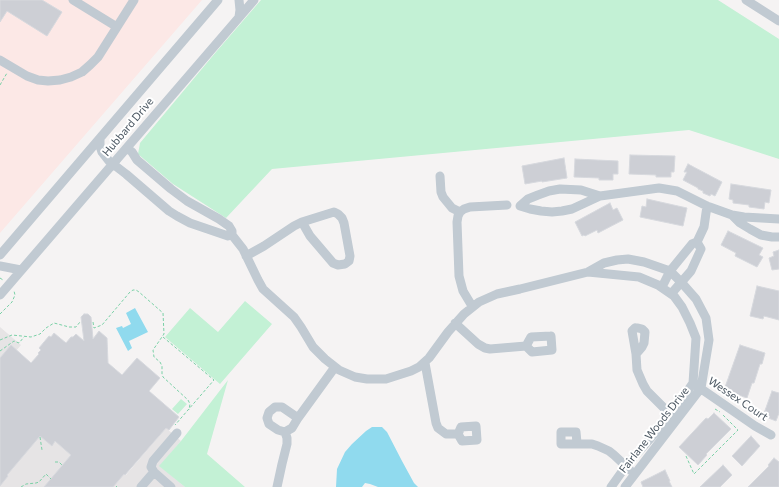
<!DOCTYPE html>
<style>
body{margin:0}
canvas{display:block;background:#f5f3f3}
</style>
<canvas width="779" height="487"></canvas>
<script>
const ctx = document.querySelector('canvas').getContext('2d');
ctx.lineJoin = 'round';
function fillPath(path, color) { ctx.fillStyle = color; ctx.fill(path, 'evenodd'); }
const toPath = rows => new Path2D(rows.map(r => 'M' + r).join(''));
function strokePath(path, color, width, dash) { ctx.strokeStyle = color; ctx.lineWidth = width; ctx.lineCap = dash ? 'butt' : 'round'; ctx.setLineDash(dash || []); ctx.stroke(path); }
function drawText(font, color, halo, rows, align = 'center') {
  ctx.font = font + ' Commissioner,sans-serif'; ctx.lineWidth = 4; ctx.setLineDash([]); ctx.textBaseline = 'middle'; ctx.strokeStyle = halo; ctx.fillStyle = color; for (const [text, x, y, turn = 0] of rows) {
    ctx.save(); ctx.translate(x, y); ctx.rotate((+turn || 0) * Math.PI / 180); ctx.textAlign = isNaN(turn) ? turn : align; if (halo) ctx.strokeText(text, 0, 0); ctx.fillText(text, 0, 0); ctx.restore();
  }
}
fillPath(toPath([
 [0,327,21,345,15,352,58,418,126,475,166,428,181,441,160,466,185,487,0,487]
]), '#e6e4e5');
fillPath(toPath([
 [0,0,202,0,0,233]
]), '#fce8e6');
fillPath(toPath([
 [261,0,718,0,779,39,779,159,689,130,272,169,226,218,173,184,138,154,140,143,216,52],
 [245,301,272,324,220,384,165,337,190,308,218,332],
 [228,380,207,454,245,487,185,487,159,466,181,441],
 [181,399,187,404,178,414,172,409]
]), '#c3f1d5');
fillPath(toPath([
 [135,308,148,332,129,341,132,348,128,351,116,328,122,326,123,328,131,324,126,313],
 [372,427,382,427,387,432,402,461,414,483,418,487,378,487,370,484,365,483,362,487,336,487,337,469,345,452,352,444,366,431]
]), '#90daee');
const building = toPath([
 [0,0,42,0,62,12,47,36,7,11,0,22,0,0],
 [630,155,675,156,674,172,671,172,671,177,656,177,656,175,629,174,630,155],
 [564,158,567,178,542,182,542,181,525,184,522,166,564,158],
 [575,159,618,161,618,174,613,174,613,180,599,180,599,178,574,177,575,159],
 [688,164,722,182,715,196,711,194,710,196,703,193,703,191,698,189,698,188,683,180,687,172,684,172,688,164],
 [731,184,771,190,769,203,765,202,764,209,749,207,749,205,733,203,733,200,729,199,731,184],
 [647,199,687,208,683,226,640,217,642,206,646,207,647,199],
 [610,203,613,210,617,208,623,220,598,233,597,230,585,236,584,235,582,236,575,222,610,203],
 [728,231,763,248,759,255,763,257,757,267,735,256,736,253,721,245,728,231],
 [779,250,779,269,772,270,769,258,774,256,773,252,779,250],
 [757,286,779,291,779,320,764,316,763,319,750,316,757,286],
 [84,314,88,314,91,317,93,339,99,331,107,338,108,363,122,375,137,358,160,378,149,391,179,417,169,430,166,428,125,475,124,474,113,487,44,487,71,455,55,441,52,446,40,436,7,475,8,476,0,486,0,358,11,345,31,363,39,354,38,353,41,350,39,348,49,336,51,337,54,333,66,343,71,337,73,337,76,334,84,341,81,317,84,314],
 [740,345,765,353,762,364,760,364,754,383,752,383,747,398,724,390,740,345],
 [772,391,779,393,779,413,776,421,763,416,772,391],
 [714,413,731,429,706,454,707,455,698,465,679,447,706,418,708,419,714,413],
 [751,436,760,446,742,466,732,456,751,436],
 [774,458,779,462,779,487,748,487,769,466,768,465,774,458],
 [723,465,732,475,720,487,700,487,723,465],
 [665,470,670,481,669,481,672,487,643,487,641,482,665,470]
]);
fillPath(building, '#cdcfd5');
strokePath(building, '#d7d9de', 1);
strokePath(toPath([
 [0,85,7,73],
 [0,278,3,280],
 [0,314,12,302,15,295,14,291],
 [93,322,94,328,102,325,130,292,133,290,136,290,139,292,163,313,164,334,153,350,154,357,160,362,162,366,162,374,163,377,188,400,190,404,189,410],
 [163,337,214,380,175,425],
 [0,340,12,335,31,337,40,334,46,328,54,323,69,327,76,327,80,322],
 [0,351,14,341,19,343,24,337],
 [715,409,720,412],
 [40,437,42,450],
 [686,456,694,474,738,430,722,414],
 [55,462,59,462,62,465],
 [116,486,117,487],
 [21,487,26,484,36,483,39,482,46,474,51,479]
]), '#7ad0a6', 1, [3, 2]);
strokePath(toPath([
 [73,0,117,27],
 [746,0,779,21],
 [239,17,240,10,239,0],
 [0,60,27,76,38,80,48,81,60,80,71,77,82,72,90,65,98,57,134,0],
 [100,139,100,146,102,152,109,161,126,174,169,211,177,216,190,223,228,236,232,235],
 [127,148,132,152,137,160,171,189,187,201,219,219,229,226,232,231,232,235,243,249,258,280,263,289,294,317,301,327,313,347,325,359,339,370,355,377,367,379,386,379,411,371,419,367,429,358,448,332,464,314,479,302,497,294,520,289,588,272,604,263,617,260,628,259,644,262,670,271,681,282,696,299,706,318,709,340,701,388,625,487],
 [440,176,441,192,443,197,452,208,460,212],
 [600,196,581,190,560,189,549,191,538,195,528,199,520,206,530,209,541,211,552,212,562,211,572,209,600,196,659,188,677,191,707,206,732,215,744,217,779,219],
 [732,215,740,223,750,229,761,235,772,237,779,237],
 [0,255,218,0],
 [246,256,264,246,294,226,302,222,334,212,338,214,342,218,344,223,350,256,349,261,345,264,338,265,333,263,310,236,302,222],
 [0,266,21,270],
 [588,272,639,277,658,285,674,296,682,307,690,323,696,338,693,383,671,415,626,466,611,487],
 [662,287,670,271,692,244,697,242,704,227,707,206],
 [671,294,691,271,701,249,697,242],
 [0,295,254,0],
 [472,306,463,291,459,276,457,222,458,216,460,212,464,209,470,207,507,205],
 [455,323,478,344,485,348,490,349,526,346],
 [635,328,638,328,642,329,645,332,644,343,642,347,636,354,632,331,635,328],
 [551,336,552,350,532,352,526,346,531,337,551,336],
 [636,354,637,370,643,384,647,391,675,419],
 [425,363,436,423,438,428,446,434,458,434,461,427,476,426,477,440,462,441,458,434],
 [697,386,755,426,771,435],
 [298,418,282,407,275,407,269,412,267,418,269,424,278,430,285,432,292,428,298,418,335,367],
 [577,443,576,432,561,432,561,444,592,444,598,446,609,451,614,455,630,470],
 [154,472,171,487],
 [141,487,154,472,151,467,153,461,177,433],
 [277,487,282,464,287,444,287,438,285,432]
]), '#c1cad2', 9);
drawText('11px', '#4a5661', '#fff', [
 ["Hubbard Drive",128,127,-50],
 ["Wessex Court",738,399,34],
 ["Fairlane Woods Drive",654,430,-52]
]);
</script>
